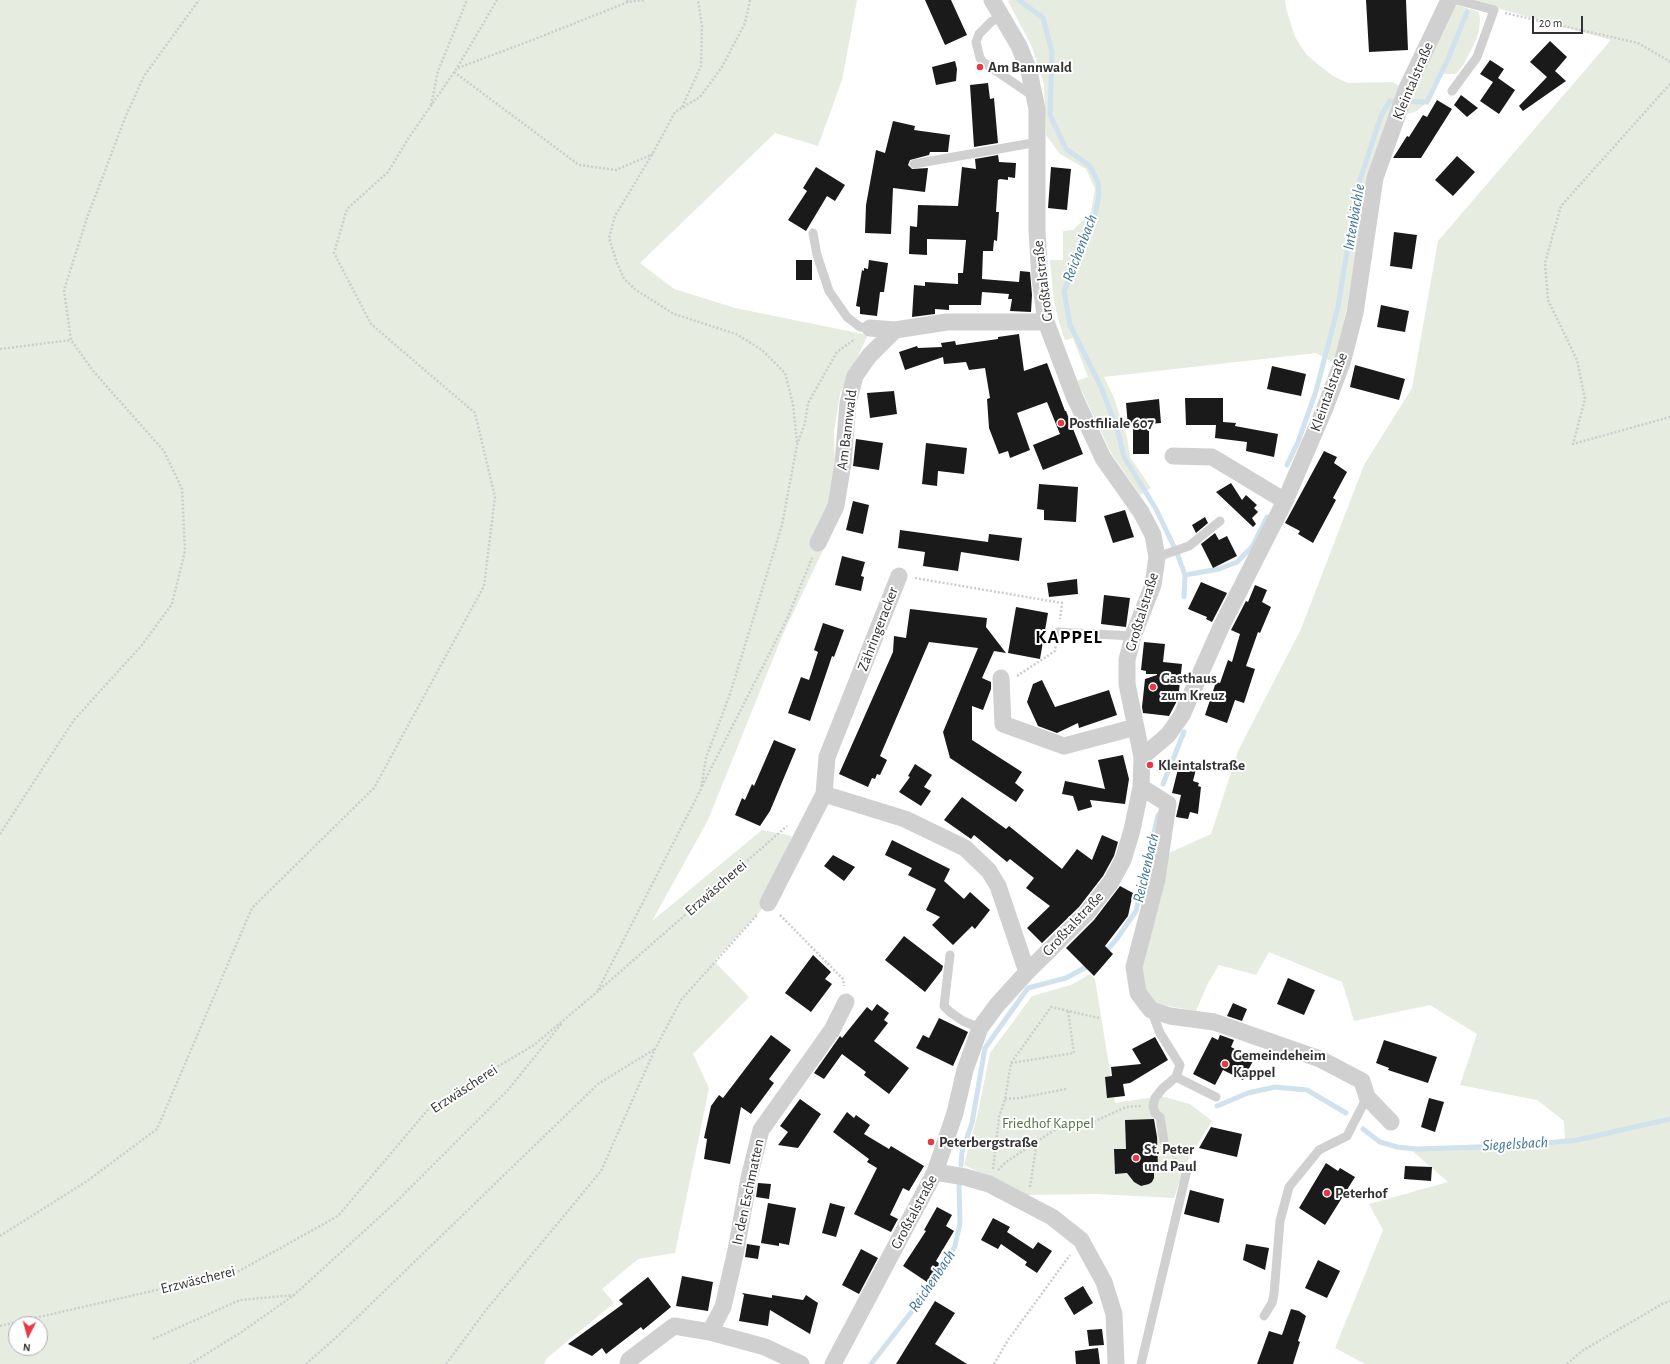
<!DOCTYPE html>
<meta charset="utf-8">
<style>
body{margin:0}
#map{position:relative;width:1670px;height:1364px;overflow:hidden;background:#fff;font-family:"Alegreya Sans",sans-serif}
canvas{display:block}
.north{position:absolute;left:8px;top:1316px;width:40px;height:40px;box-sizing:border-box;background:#fff;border:1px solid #adadad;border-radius:50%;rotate:186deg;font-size:11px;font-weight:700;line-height:16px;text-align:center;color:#333}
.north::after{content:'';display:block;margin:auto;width:14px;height:18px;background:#e63946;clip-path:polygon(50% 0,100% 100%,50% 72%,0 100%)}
.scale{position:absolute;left:1532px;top:16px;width:51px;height:18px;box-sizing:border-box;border:2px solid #333;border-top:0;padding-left:5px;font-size:12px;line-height:14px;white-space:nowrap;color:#333;-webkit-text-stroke:3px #fff;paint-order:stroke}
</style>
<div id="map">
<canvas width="1670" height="1364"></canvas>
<div class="north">N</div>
<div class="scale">20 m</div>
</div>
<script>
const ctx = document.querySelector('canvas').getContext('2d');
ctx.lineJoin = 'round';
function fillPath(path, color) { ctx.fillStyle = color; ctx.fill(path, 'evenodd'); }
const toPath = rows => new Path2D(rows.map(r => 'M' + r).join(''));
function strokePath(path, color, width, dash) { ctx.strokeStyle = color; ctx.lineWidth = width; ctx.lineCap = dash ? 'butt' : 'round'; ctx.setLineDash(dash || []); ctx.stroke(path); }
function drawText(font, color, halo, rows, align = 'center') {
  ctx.font = font + ' "Alegreya Sans",sans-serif'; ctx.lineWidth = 4; ctx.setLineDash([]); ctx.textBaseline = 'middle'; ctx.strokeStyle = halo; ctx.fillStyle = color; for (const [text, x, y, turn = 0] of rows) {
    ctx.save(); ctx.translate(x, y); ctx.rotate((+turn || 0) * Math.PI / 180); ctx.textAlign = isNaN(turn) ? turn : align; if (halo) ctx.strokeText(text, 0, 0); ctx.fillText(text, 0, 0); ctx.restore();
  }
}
fillPath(toPath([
 [0,0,857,0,842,80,818,146,775,133,640,263,674,289,735,308,868,335,840,394,834,432,835,476,825,546,783,634,708,820,652,921,762,830,792,836,765,906,714,961,749,997,693,1054,709,1088,675,1253,638,1259,602,1289,614,1303,547,1358,544,1364,0,1364],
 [16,1324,40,1324,40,1348,16,1348],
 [1010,0,1285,0,1286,8,1295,37,1306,54,1320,66,1333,76,1348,83,1392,82,1401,87,1368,181,1347,307,1335,364,1316,353,1104,377,1114,398,1127,437,1130,457,1151,488,1140,495,1111,453,1077,381,1088,377,1073,338,1065,340,1059,322,1054,302,1050,260,1063,260,1063,231,1073,230,1091,212,1095,189,1086,169,1060,154,1046,135,1044,84,1032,47,1008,1],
 [1468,0,1670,0,1670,1364,1365,1364,1335,1348,1383,1230,1369,1204,1448,1182,1409,1148,1565,1140,1564,1121,1537,1100,1460,1085,1477,1034,1430,1005,1354,1021,1342,982,1269,952,1256,975,1219,965,1208,983,1196,1011,1151,1003,1138,975,1169,853,1211,834,1238,751,1301,629,1364,465,1412,388,1438,241,1611,40],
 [1454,4,1479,12,1480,20,1479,31,1476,40,1464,64,1456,74,1442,74,1429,100,1417,111,1407,114,1414,90],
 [1090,974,1095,979,1115,1103,1161,1096,1190,1104,1212,1121,1186,1163,1174,1198,1096,1194,1027,1195,964,1165,977,1117,990,1053,1032,996,1071,985],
 [1156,1119,1158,1167,1154,1167,1154,1178,1152,1182,1149,1184,1141,1186,1134,1182,1131,1179,1131,1173,1115,1174,1114,1150,1126,1149,1125,1120]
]), '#e6ecdf');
strokePath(toPath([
 [1019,0,1043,18,1052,52,1050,115,1066,149,1090,166,1098,182,1099,195,1094,219,1064,291,1070,325,1101,387,1118,432,1124,457,1156,509,1177,553,1185,575,1184,597],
 [1287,465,1298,442,1316,391,1338,307,1357,189,1381,116,1390,101,1427,102,1448,59,1467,12],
 [1185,575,1219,569,1237,562,1252,547,1267,517],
 [1163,784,1184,732],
 [1103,954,1116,940,1136,911,1158,815],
 [1217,1106,1248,1093,1275,1087,1307,1090,1346,1113],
 [1363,1129,1380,1142,1397,1147,1416,1149,1512,1146,1578,1140,1670,1119],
 [961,1165,962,1152,972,1123,985,1048,1028,988,1066,978,1090,965],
 [871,1364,930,1288,955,1246,960,1223,959,1185]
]), '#cfe2ee', 5);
fillPath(toPath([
 [925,0,951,0,967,35,945,45],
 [1366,0,1406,0,1408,50,1369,52],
 [1550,41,1567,57,1555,71,1566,81,1523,111,1519,106,1547,77,1530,62],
 [1490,60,1504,69,1498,78,1515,90,1499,114,1480,101,1493,82,1480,74],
 [955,61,957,69,956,81,936,85,932,67],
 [988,83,990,99,994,98,998,143,974,147,970,85],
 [1461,95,1478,108,1467,117,1454,105],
 [1437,100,1452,109,1421,158,1393,158,1407,136,1409,137,1423,115,1427,117],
 [893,121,915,126,914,130,950,135,948,152,930,152,929,155,910,160,908,165,912,169,928,168,925,192,893,188,891,234,865,233,866,205,876,150,885,153],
 [998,155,999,162,1016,163,1015,178,1008,177,1008,180,1000,179,998,180,996,212,999,212,997,241,994,240,993,251,983,251,982,279,1019,282,1020,271,1030,272,1032,295,1031,312,1010,311,1012,299,1008,299,1009,294,982,292,981,305,949,305,949,310,935,309,935,314,912,317,914,285,925,286,925,282,958,284,958,273,963,273,966,240,927,239,927,255,909,254,910,226,917,227,918,205,958,206,962,167,976,169,975,159],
 [1457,156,1475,172,1453,196,1435,180],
 [816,167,845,185,835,201,827,196,806,231,788,220,807,191,803,188],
 [1051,167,1071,169,1067,210,1048,208],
 [1394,232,1417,235,1412,269,1390,266],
 [796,260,812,260,812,280,796,280],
 [869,260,888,263,884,292,880,292,877,316,860,314,860,307,856,306,862,270,864,271,864,268,868,269],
 [1381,305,1409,311,1405,332,1377,327],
 [1019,334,1024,371,1047,363,1065,411,1066,411,1083,454,1043,470,1033,445,1060,434,1047,402,1017,413,1030,450,1010,458,1008,451,999,454,989,428,987,399,990,398,985,368,969,370,966,362,944,364,943,357,905,370,899,352,917,346,918,348,942,347,941,343,955,341,956,345,998,339,998,337],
 [1355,365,1405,379,1399,400,1350,387],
 [1272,366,1306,374,1301,396,1267,389],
 [894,391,897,414,870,418,867,393],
 [1185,398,1223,398,1223,422,1236,423,1235,426,1278,434,1274,457,1246,451,1247,442,1215,438,1216,425,1186,425],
 [1159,399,1161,423,1149,424,1149,454,1133,454,1133,425,1128,426,1126,403],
 [856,439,883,443,879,470,853,466],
 [926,443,967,448,964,474,938,471,937,486,922,484],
 [1324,451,1337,457,1334,463,1347,472,1333,498,1336,500,1313,543,1298,534,1300,531,1285,523],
 [1231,483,1242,500,1246,495,1257,505,1254,508,1258,512,1252,518,1256,524,1253,527,1216,492],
 [1039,484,1078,487,1076,522,1044,520,1044,510,1037,509],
 [853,501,869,505,863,534,846,530],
 [1125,510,1134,537,1113,543,1104,516],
 [1205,517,1208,523,1196,533,1192,525],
 [900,530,988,542,989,534,1022,538,1019,561,961,552,958,571,923,566,925,552,898,548],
 [1215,533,1219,540,1227,536,1237,556,1213,568,1201,544],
 [842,556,865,562,861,576,864,577,861,591,835,585],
 [1077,579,1078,594,1049,597,1047,583],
 [1201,582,1227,593,1212,622,1206,619,1207,617,1188,609],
 [1255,585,1267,590,1262,602,1271,607,1260,633,1258,632,1246,666,1255,669,1244,703,1235,700,1227,723,1205,715,1216,682,1220,683,1228,660,1232,662,1240,634,1231,630,1246,601,1248,602],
 [1104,595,1130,598,1126,627,1101,624],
 [1016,607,1048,613,1040,659,1008,653],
 [910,609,987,618,986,627,1006,653,994,651,982,678,991,682,991,689,983,710,972,706,972,740,1022,772,1015,783,1024,790,1016,802,950,758,943,732,978,648,929,642,880,756,887,760,880,775,877,774,875,779,872,778,868,787,839,774,893,652,894,636,906,638],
 [823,623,844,630,834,657,832,656,828,668,810,721,788,713,801,677,809,680,818,652,814,650],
 [1144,642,1165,644,1163,662,1182,664,1178,699,1169,716,1143,713,1142,707,1145,679,1157,675,1157,674,1146,674,1146,671,1141,670],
 [1042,680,1055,707,1109,690,1117,715,1079,728,1078,723,1057,733,1038,726,1027,702,1033,684],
 [774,740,796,749,770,811,760,826,735,815,742,798,745,800,752,784,754,786],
 [1123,755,1129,779,1125,804,1090,800,1092,807,1078,811,1073,796,1062,794,1065,781,1105,789,1098,760],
 [1180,761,1197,765,1193,781,1199,783,1198,786,1201,787,1198,814,1190,812,1188,819,1176,817,1181,795,1172,793],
 [915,764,932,775,924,787,931,791,921,806,899,792,910,777,908,776],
 [962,797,1006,829,1009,826,1062,869,1077,849,1092,860,1102,835,1118,842,1114,856,1103,876,1079,907,1042,943,1027,928,1050,906,1026,888,1034,878,1010,859,1007,862,974,835,971,839,944,820],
 [892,840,950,869,944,881,964,899,970,892,990,910,975,929,972,926,953,945,932,925,940,917,926,910,936,889,908,875,912,868,885,855],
 [833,855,855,867,844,881,824,866],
 [1120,886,1133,893,1128,916,1105,946,1113,954,1094,976,1066,948,1094,920],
 [904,936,943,966,942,970,925,992,885,960],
 [813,955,831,972,825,979,832,984,811,1012,785,993],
 [1288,978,1315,990,1304,1015,1277,1004],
 [1233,1003,1247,1009,1242,1021,1227,1016],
 [877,1004,889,1013,884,1020,888,1023,874,1041,909,1068,889,1094,864,1075,866,1072,842,1054,824,1079,814,1073,840,1036,842,1038,867,1007,872,1011],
 [939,1018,968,1032,953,1066,916,1048,923,1035,929,1038],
 [771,1035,791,1050,769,1079,774,1083,751,1114,741,1107,730,1164,704,1159,707,1139,704,1138,711,1106,719,1095,723,1098],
 [1220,1035,1234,1040,1231,1047,1254,1059,1243,1080,1223,1070,1215,1085,1193,1074,1212,1037,1218,1040],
 [1155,1037,1168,1060,1130,1083,1123,1084,1125,1096,1107,1098,1105,1077,1112,1076,1111,1067,1141,1064,1132,1049],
 [1384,1040,1437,1057,1428,1083,1388,1070,1389,1068,1376,1063],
 [1429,1098,1444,1102,1435,1132,1421,1127],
 [800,1099,821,1114,798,1148,778,1145,788,1132,780,1126],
 [847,1112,854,1118,856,1115,870,1125,864,1134,889,1149,891,1146,924,1166,909,1191,903,1188,890,1215,898,1219,891,1232,854,1214,877,1168,867,1162,869,1159,833,1132],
 [1154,1119,1157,1137,1158,1167,1154,1167,1154,1178,1152,1182,1149,1184,1141,1186,1134,1182,1127,1173,1115,1174,1114,1149,1126,1149,1125,1120],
 [1211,1127,1242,1134,1237,1157,1199,1148],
 [1326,1163,1338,1171,1340,1168,1355,1177,1325,1225,1299,1208],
 [1405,1166,1432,1167,1431,1181,1404,1179],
 [758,1183,771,1184,769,1199,756,1197],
 [1190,1190,1224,1199,1219,1223,1184,1214],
 [768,1203,796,1208,789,1245,779,1243,779,1246,761,1243],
 [830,1203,845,1207,836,1237,822,1233],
 [937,1207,952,1215,946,1226,954,1231,936,1261,940,1264,927,1282,903,1266,926,1231,924,1230],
 [993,1218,1010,1227,1007,1232,1033,1249,1038,1242,1052,1251,1037,1273,1025,1265,1027,1262,1001,1244,998,1249,981,1240],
 [747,1244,760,1246,758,1259,745,1257],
 [1246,1244,1269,1248,1265,1270,1243,1260],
 [861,1249,878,1258,859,1294,842,1285],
 [1318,1260,1340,1271,1327,1298,1305,1288],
 [682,1276,713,1282,708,1311,676,1306],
 [648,1277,671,1307,643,1330,641,1327,606,1354,602,1348,592,1356,568,1344,623,1304,619,1300],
 [1083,1286,1093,1303,1074,1315,1064,1298],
 [742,1293,772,1298,772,1295,803,1300,806,1295,818,1303,810,1334,770,1310,768,1326,739,1321,744,1295],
 [935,1301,955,1313,935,1344,967,1364,896,1364],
 [1291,1309,1299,1311,1306,1316,1298,1341,1300,1342,1293,1364,1257,1364,1269,1331,1282,1335],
 [1102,1329,1104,1345,1089,1346,1087,1330],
 [1098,1348,1100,1364,1076,1364,1075,1351]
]), '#1a1a1a');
strokePath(toPath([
 [627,0,628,2,645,0],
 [750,0,745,23,722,67,700,97,675,112,653,153,615,216,609,238,617,263,624,279,636,290,674,314,736,334,762,350,785,373,793,404,797,443],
 [1505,13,1638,43,1669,61,1670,64],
 [458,68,535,39,628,2],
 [454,72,579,165,616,170,653,154],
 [1670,84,1561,206,1545,263,1548,300,1577,360,1585,399,1573,444,1670,417],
 [431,105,438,71,467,0],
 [682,107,701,66,702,26,698,0],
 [0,349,71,340],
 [915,578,1062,603,1060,619],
 [1017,676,1055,651,1056,644],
 [702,786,787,619,812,558],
 [0,834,74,720,142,645,172,604,185,551,182,489,164,451,94,372,71,340,64,290,87,218,125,118,144,76,199,0],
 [780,915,843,979,844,986],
 [598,990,701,789,706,758,730,694,782,525,797,445,805,423,808,403,837,352,855,339],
 [1011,1063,1074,1053,1068,1011],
 [1005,1099,1020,1098,1066,1089],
 [1170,1152,1178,1162],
 [993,1169,999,1117,1005,1099,1011,1063,1051,1007,1099,1018],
 [998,1170,1006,1162,1062,1125,1080,1128,1126,1107,1142,1106],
 [1030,1187,1037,1142],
 [0,1236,87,1181,157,1129,252,908,374,788,484,586,495,497,475,413,371,324,334,253,347,209,388,172,408,139,457,68,497,0],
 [0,1326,239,1271,338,1216,431,1106,534,1045,597,992,787,826],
 [153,1339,240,1300,294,1295],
 [190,1364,240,1333,294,1295,396,1202,508,1090,562,1023],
 [306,1364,340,1334,598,1084,655,1049],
 [446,1364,486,1310,601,1171,655,1049,681,1000,757,915],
 [994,1364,1008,1340,1070,1255],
 [1567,1364,1582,1351,1662,1304,1670,1301]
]), '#cdcdcd', 2.5, [2, 2]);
strokePath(toPath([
 [1003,18,992,21,979,34,976,42,980,58,983,62,1033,96],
 [1452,91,1477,57,1494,10,1456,0],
 [914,164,1038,142],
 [813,233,817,255,829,291,847,317,860,327,870,328],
 [1157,557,1189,546,1220,521],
 [1058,632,1133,636],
 [950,955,944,1006,950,1012,963,1021,980,1028],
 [1151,1010,1160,1033,1180,1065,1176,1077,1162,1089,1155,1098,1153,1106,1155,1113,1160,1117,1164,1141],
 [1176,1077,1216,1097],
 [1264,1316,1272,1303,1274,1294,1280,1221,1289,1187,1319,1150,1347,1136,1367,1097],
 [1141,1364,1187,1170]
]), '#d0d0d0', 9);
strokePath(toPath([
 [870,328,895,330,947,322,1046,322],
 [1173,456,1212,457,1285,501],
 [818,543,836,506,843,463,848,403,855,376,869,356,895,330],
 [1001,678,1003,724,1064,746,1136,727],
 [1142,757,1168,735,1182,715,1221,627,1285,501,1325,408,1342,363,1355,313,1375,178,1407,88,1449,0],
 [1141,787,1168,804,1157,879,1134,967,1138,993,1151,1010,1170,1016,1214,1022,1320,1059,1362,1081,1367,1097,1391,1122],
 [824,794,905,819,965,848,989,871,998,886,1027,972],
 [768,903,824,794,827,757,899,576],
 [935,1172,965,1177,989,1184,1052,1217,1081,1240,1104,1282,1114,1314,1116,1364],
 [710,1332,723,1307,736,1250,749,1178,761,1130,832,1030,846,1002],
 [628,1364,629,1360,674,1326,710,1332,765,1347,801,1364],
 [833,1364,935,1172,955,1113,965,1070,980,1028,997,1005,1027,972,1086,914,1111,882,1123,860,1132,830,1141,787,1142,757,1127,684,1127,660,1133,636,1153,585,1157,557,1153,535,1141,512,1103,458,1074,396,1046,322,1040,279,1037,231,1037,109,1029,71,1019,46,992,0]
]), '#d0d0d0', 17);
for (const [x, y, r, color] of [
 [980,67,4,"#e63946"],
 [1061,423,4,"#e63946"],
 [1153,687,4,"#e63946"],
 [1150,765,4,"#e63946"],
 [1225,1064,4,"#e63946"],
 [931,1142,4,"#e63946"],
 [1136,1158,4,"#e63946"],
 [1327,1193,4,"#e63946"]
]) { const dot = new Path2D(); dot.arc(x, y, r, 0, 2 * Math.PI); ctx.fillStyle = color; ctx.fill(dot); strokePath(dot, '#fff', 1.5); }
drawText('bold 15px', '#333', '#fff', [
 ["Am Bannwald",988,67],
 ["Postfiliale 607",1069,423],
 ["Gasthaus",1161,678],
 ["zum Kreuz",1161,695],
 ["Kleintalstraße",1158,765],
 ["Gemeindeheim",1233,1055],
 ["Kappel",1233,1072],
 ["Peterbergstraße",939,1142],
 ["St. Peter",1144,1149],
 ["und Paul",1144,1166],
 ["Peterhof",1335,1193]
], 'left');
drawText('15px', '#333', '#fff', [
 ["Kleintalstraße",1413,81,-67],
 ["Großtalstraße",1043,281,-97],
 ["Kleintalstraße",1329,392,-70],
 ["Am Bannwald",847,430,-83],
 ["Großtalstraße",1142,612,-73],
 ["Zähringeracker",878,629,-69],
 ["Erzwäscherei",716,888,-41],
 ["Großtalstraße",1073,924,-47],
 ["Erzwäscherei",464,1089,-33],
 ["In den Eschmatten",748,1192,-78],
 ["Großtalstraße",914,1212,-62],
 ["Erzwäscherei",198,1280,-14]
]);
drawText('15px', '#56703f', '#fff', [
 ["Friedhof Kappel",1048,1123]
]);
drawText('italic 16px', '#3f7597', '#fff', [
 ["Intenbächle",1354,217,-80],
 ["Reichenbach",1080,248,-69],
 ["Reichenbach",1146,868,-77],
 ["Siegelsbach",1515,1144,-3],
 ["Reichenbach",932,1281,-56]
]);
ctx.letterSpacing = '1px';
drawText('bold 19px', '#000', '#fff', [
 ["KAPPEL",1069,637]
]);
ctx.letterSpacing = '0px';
</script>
